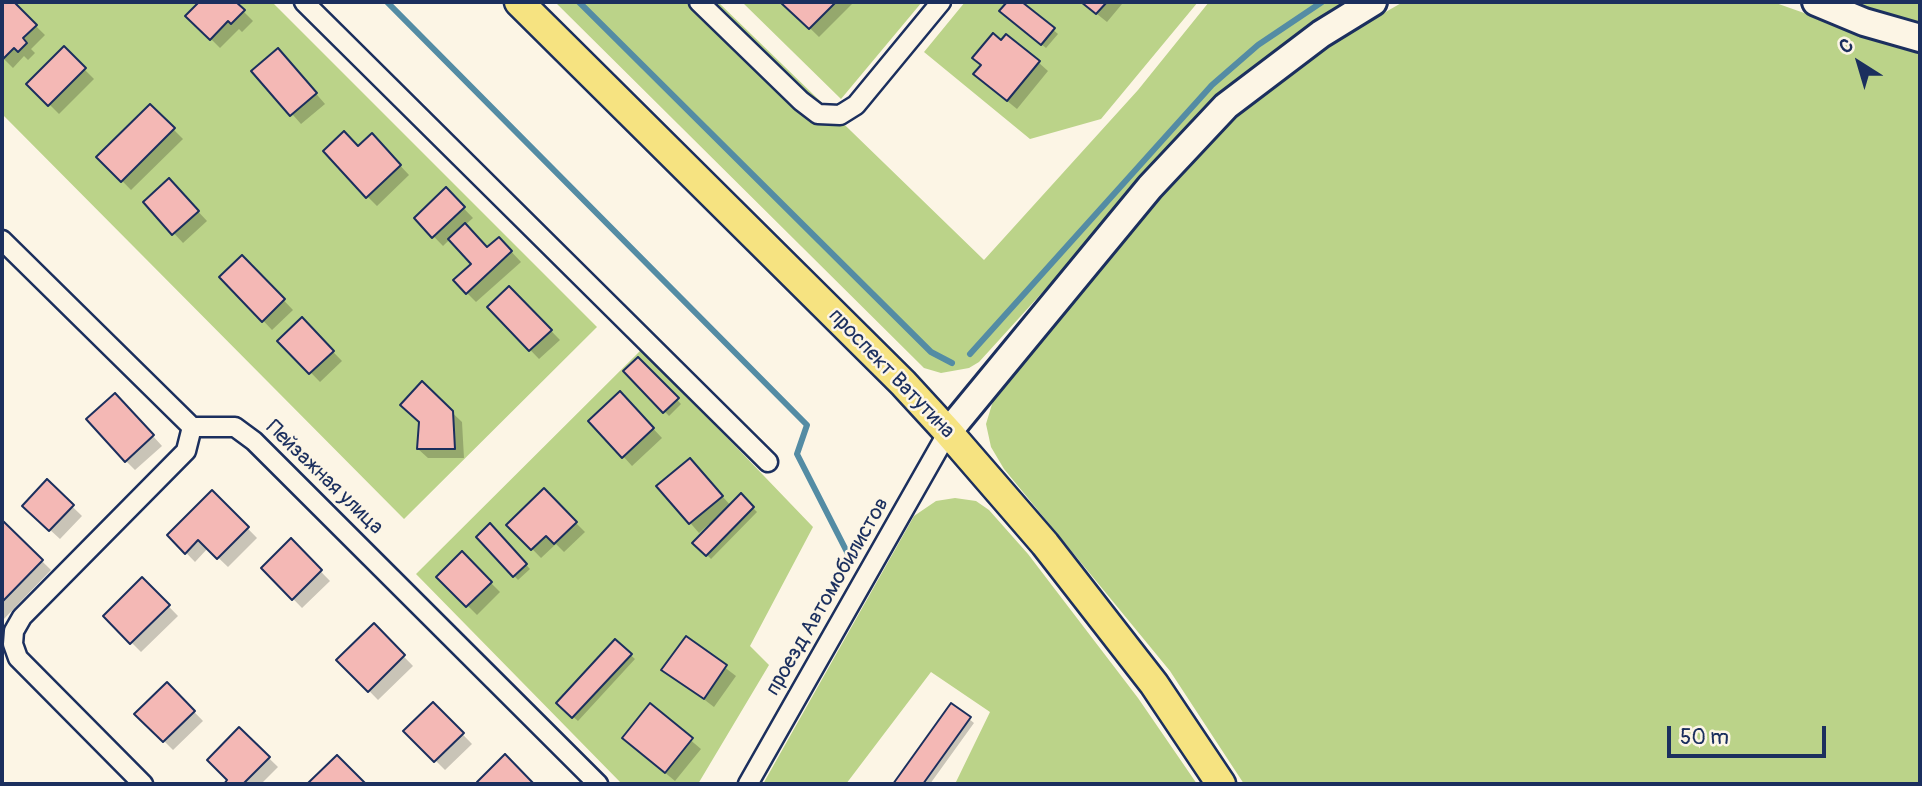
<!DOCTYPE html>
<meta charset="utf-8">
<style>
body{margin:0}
#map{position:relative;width:1922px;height:786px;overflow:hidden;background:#fcf5e5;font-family:Pangolin,sans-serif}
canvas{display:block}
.frame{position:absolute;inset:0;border:4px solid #1b2f5e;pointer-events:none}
.north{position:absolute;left:1824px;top:28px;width:70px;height:70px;-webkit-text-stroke:5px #fcf5e5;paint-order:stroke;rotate:323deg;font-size:19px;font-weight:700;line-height:28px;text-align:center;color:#1b2f5e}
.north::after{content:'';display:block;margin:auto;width:24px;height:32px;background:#1b2f5e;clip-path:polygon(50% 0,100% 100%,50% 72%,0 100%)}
.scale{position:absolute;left:1667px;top:726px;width:159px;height:32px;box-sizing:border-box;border:4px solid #1b2f5e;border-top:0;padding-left:9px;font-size:21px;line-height:24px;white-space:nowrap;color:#1b2f5e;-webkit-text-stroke:5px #fcf5e5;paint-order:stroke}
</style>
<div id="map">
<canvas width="1922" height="786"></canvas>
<div class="frame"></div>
<div class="north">С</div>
<div class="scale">50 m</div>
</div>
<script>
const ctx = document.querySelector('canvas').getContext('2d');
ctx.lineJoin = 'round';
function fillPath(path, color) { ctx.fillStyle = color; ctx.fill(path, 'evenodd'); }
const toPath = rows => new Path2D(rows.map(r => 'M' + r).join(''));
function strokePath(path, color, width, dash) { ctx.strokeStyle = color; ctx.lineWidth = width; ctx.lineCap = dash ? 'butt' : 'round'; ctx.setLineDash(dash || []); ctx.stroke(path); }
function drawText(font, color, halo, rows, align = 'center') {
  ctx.font = font + ' Pangolin,sans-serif'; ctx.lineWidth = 5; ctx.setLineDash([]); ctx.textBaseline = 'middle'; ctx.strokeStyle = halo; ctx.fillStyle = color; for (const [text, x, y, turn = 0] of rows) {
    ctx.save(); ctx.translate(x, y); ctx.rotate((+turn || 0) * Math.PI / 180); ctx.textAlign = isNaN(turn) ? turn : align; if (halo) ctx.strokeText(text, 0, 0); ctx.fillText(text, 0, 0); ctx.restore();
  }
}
fillPath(toPath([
 [2,2,272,2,597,327,404,519,2,114],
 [555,2,718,2,984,260,1138,90,1209,2,1351,2,1316,21,1221,96,979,362,969,368,941,373,924,368],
 [742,2,922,2,841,99],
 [965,2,1198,2,1101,119,1030,139,924,52],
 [1403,2,1773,2,1920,54,1920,784,1244,784,1170,671,1004,469,991,447,986,424,996,391,1161,196,1235,113,1330,44],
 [1836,2,1920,2,1920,31],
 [642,349,813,527,750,646,769,665,698,784,622,784,416,574],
 [955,498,976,501,989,510,1028,554,1138,698,1197,784,955,784,990,712,931,672,846,784,763,784,914,516,936,501]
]), '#bbd389');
fillPath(toPath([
 [6,2,11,2,45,35,31,49,35,53,28,60,24,56,13,68,2,57,2,6],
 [202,2,234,2,253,21,242,32,239,29,220,48,188,16],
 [783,2,854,2,819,37],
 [1009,2,1020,2,1058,34,1046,48,1001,11],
 [1082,2,1120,2,1122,4,1107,22],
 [64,49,94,79,59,114,29,84],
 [287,60,325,104,301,124,254,71],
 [1038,62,1048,71,1017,109,985,83],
 [150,106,183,139,131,190,99,157],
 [381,145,409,175,377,206,367,196,358,148],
 [178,190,207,221,183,243,145,202],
 [446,190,473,218,465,225,488,249,508,248,521,262,476,302,455,281,473,264,450,239,443,246,416,218],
 [242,257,293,310,272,330,222,277],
 [509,288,560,340,539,359,489,307],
 [302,320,342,361,320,382,280,341],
 [638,359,681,404,669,416,626,371],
 [422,384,462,422,464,458,428,458,418,449],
 [629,403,662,438,632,466,623,456],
 [124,404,162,446,135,470,126,461],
 [699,470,731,506,741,496,757,512,711,559,695,543,711,526,709,524,699,533,659,487],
 [47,482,82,516,60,539,24,506],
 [544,491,585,532,564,552,556,544,541,558,509,525],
 [212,492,257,538,228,567,208,548,195,562,169,535],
 [2,522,51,570,2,621],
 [490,526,530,569,518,580,478,537],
 [291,541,330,581,302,608,263,568],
 [462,554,500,592,477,615,439,577],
 [142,579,178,616,141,652,105,616],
 [374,626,413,666,378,700,339,660],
 [686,638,736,676,714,707,664,669],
 [615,641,635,659,578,721,558,703],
 [167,684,203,721,173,750,137,714],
 [433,704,472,744,445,770,406,731],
 [952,705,974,723,930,784,895,784],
 [650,706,701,749,675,781,634,747],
 [239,729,278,767,261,784,226,784,230,781]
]), '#0003');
strokePath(toPath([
 [387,2,807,425,797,454,848,554],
 [579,2,931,352,952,363],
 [970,354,1212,85,1258,45,1322,2]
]), '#548ca4', 6);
const building = toPath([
 [14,2,37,25,23,38,27,43,18,52,14,48,2,60,2,3,14,2],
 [199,2,236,2,245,10,231,24,228,21,210,40,185,16,199,2],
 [780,2,836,2,809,29,780,2],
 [1007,2,1022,2,1055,28,1041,45,999,11,1007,2],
 [1081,2,1107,2,1096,14,1081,2],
 [993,33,1001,40,1006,34,1040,61,1007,101,973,74,981,65,972,58,993,33],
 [64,46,86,68,48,106,26,84,64,46],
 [278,48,317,93,290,116,251,71,278,48],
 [150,104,175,128,121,182,96,157,150,104],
 [344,131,358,146,372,133,401,165,366,198,323,151,344,131],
 [169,178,199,211,172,235,143,202,169,178],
 [446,187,465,207,432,238,414,218,446,187],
 [465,223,487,247,499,237,512,251,466,294,453,280,471,264,448,239,465,223],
 [242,255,285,299,262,322,219,277,242,255],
 [509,286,552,330,529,351,487,307,509,286],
 [302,317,334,351,309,374,277,341,302,317],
 [638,357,679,398,663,413,623,371,638,357],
 [422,381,453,411,455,449,417,449,419,422,400,405,422,381],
 [620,391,654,428,622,458,588,421,620,391],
 [115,393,154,435,125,462,86,419,115,393],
 [690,458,723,496,689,524,656,486,690,458],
 [47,479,74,505,49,531,22,506,47,479],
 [544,488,577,522,554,544,546,536,531,550,506,525,544,488],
 [212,490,249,527,217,559,198,540,185,554,167,535,212,490],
 [741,493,754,507,706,556,692,543,741,493],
 [2,520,43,560,2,602,2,520],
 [490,523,527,564,513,577,476,537,490,523],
 [291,538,322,570,292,600,261,568,291,538],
 [462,551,492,582,466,607,436,577,462,551],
 [142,577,170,605,130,644,103,616,142,577],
 [374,623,405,655,368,692,336,660,374,623],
 [686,636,727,665,704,699,661,670,686,636],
 [615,639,632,654,572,718,556,703,615,639],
 [167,682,195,711,163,742,134,714,167,682],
 [433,702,464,733,434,762,403,731,433,702],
 [650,703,693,738,665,773,622,738,650,703],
 [951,703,971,717,923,784,893,784,951,703],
 [239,727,270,757,243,784,224,784,227,780,207,760,239,727],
 [505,754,534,784,479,784,477,782,505,754],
 [337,755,366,784,307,784,337,755]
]);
fillPath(building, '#f4b8b5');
strokePath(building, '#1b2f5e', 2);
const street = toPath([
 [304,2,768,462],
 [699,2,801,101,818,114,840,115,856,105,941,2],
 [2,240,192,427,235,427,254,441,598,784],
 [143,784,18,658,13,644,14,631,22,617,186,451,192,427],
 [748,784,948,432]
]);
const secondary = toPath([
 [1816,2,1864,22,1920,38],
 [948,432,1150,187,1226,106,1321,34,1373,2]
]);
const primary = toPath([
 [519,2,903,383,948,432,1045,544,1154,684,1221,784]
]);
strokePath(street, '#1b2f5e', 23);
strokePath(secondary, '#1b2f5e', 32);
strokePath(primary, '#1b2f5e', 33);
strokePath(street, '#fcf5e5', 18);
strokePath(secondary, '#fcf5e5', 26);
strokePath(primary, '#f6e381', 28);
drawText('21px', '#1b2f5e', '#fcf5e5', [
 ["проспект Ватутина",891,374,46],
 ["Пейзажная улица",324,478,44],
 ["проезд Автомобилистов",828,597,-60]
]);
</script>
